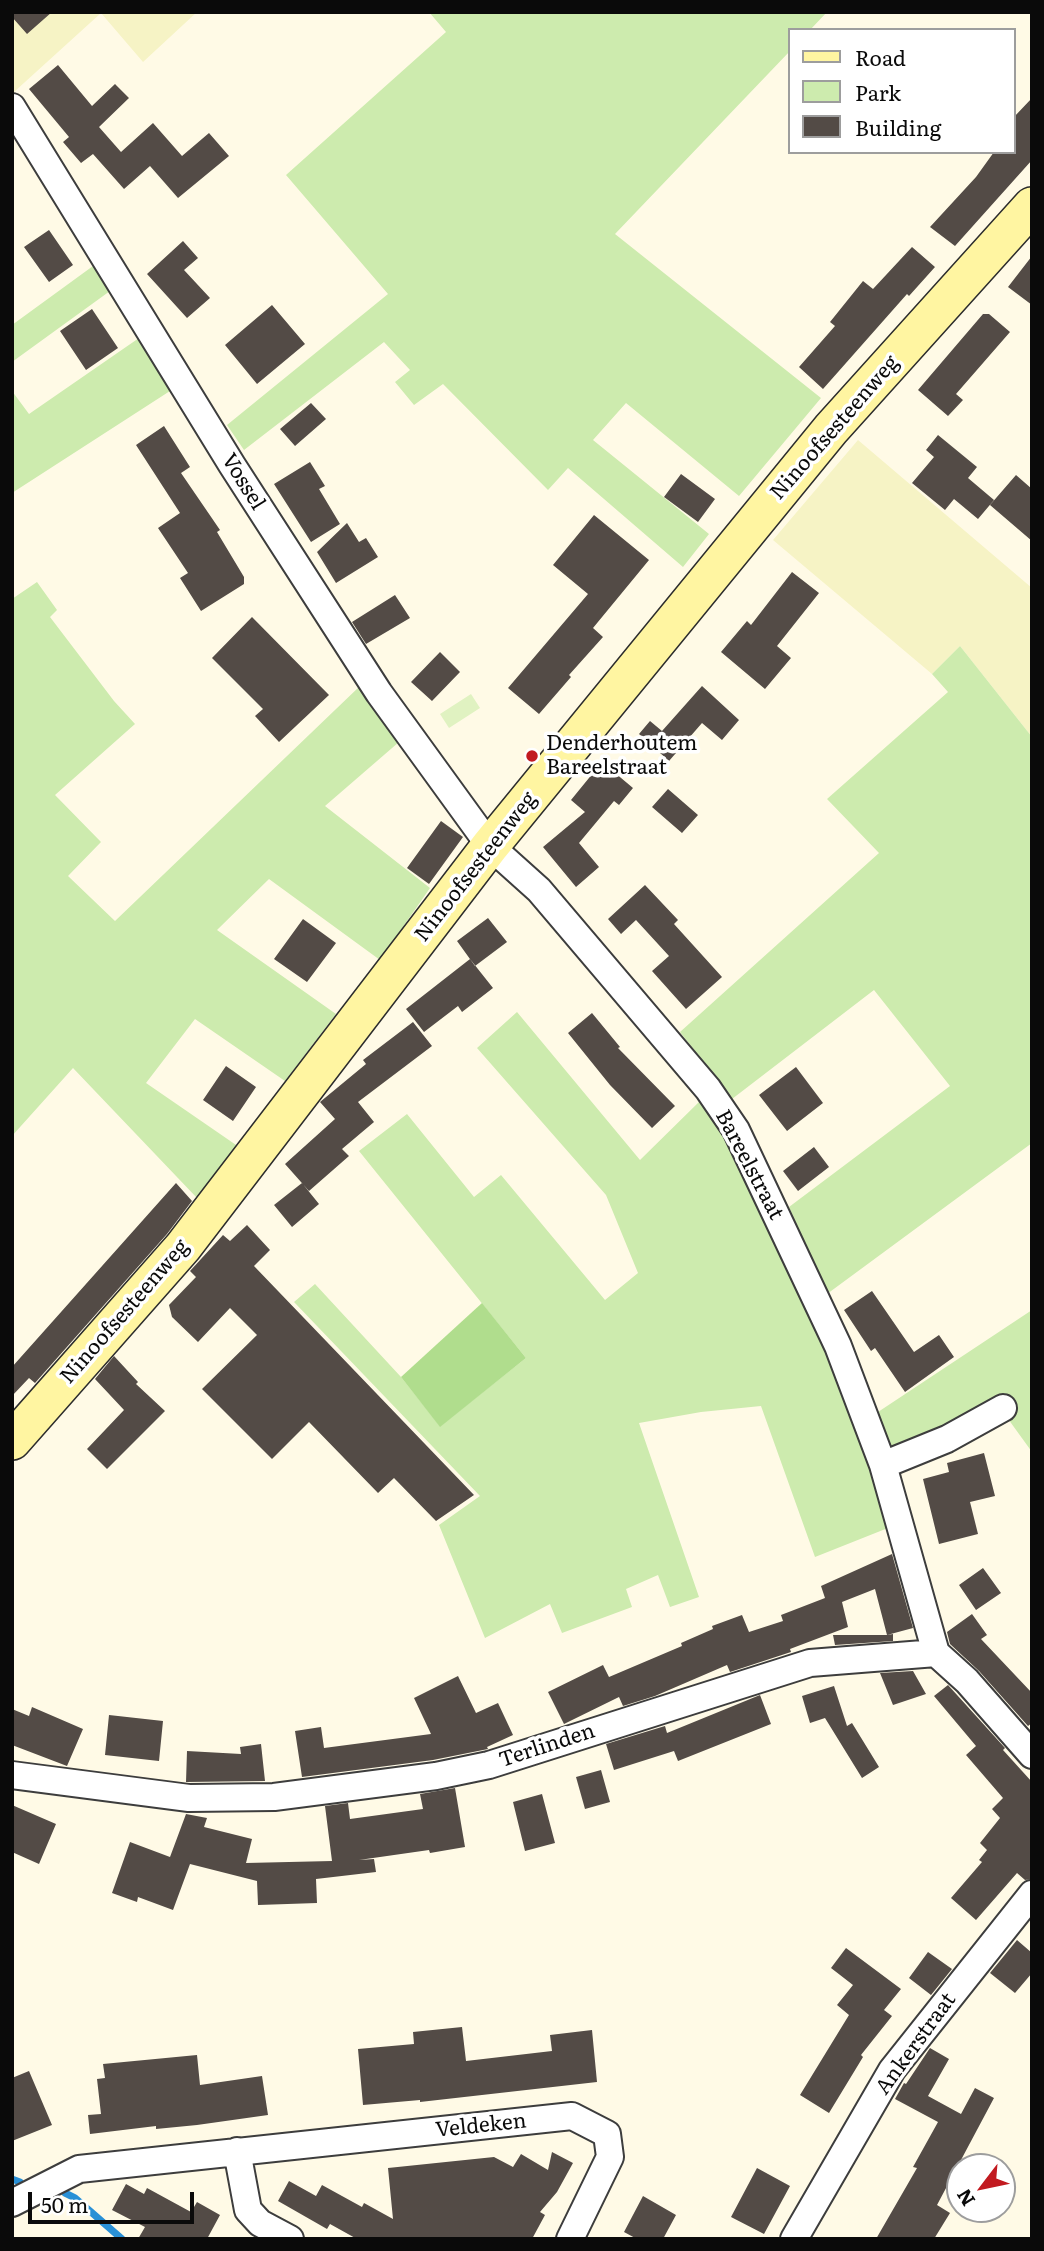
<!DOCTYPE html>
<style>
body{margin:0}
#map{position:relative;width:1044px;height:2251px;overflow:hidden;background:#fffae6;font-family:Literata,serif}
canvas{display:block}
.frame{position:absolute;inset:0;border:14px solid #0a0a0a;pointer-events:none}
.legend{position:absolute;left:788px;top:28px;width:228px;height:126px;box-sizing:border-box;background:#fff;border:2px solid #9d9d9d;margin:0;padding:9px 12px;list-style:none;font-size:21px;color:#0a0a0a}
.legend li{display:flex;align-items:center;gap:14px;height:35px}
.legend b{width:35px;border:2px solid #9d9d9d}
.north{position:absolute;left:946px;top:2153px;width:70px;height:70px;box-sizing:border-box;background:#fff;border:2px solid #9d9d9d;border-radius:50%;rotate:238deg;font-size:19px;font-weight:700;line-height:28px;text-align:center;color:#0a0a0a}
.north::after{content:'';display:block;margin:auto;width:24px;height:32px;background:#c21a20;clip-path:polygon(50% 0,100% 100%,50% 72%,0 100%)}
.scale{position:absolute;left:28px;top:2192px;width:166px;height:32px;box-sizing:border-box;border:4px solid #0a0a0a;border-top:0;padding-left:9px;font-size:21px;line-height:24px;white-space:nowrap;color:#0a0a0a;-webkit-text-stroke:5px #fff;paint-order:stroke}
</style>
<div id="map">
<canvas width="1044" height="2251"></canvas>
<div class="frame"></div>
<ul class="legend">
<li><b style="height:9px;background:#fff5a1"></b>Road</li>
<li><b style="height:19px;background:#cdebae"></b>Park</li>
<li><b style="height:19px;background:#534b46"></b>Building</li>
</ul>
<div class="north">N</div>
<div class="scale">50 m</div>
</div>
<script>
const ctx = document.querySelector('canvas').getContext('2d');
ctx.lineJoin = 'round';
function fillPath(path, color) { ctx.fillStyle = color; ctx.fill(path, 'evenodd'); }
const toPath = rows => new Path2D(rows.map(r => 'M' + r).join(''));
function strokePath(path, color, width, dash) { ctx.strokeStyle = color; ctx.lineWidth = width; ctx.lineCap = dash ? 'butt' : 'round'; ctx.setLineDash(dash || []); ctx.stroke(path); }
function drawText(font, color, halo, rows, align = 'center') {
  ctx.font = font + ' Literata,serif'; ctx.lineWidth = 7; ctx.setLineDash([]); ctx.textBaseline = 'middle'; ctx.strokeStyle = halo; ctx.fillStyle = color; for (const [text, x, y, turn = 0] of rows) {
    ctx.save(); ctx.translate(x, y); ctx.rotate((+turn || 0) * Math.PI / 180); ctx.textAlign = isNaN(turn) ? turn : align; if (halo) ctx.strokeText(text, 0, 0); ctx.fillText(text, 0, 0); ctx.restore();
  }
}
fillPath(toPath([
 [12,12,197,12,143,62,101,13,14,92,12,89],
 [858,440,1032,588,1032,737,960,646,932,674,773,540]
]), '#f6f3c5');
fillPath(toPath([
 [429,12,827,12,810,30,790,30,790,51,615,234,821,398,739,496,626,403,593,440,709,534,683,567,568,468,548,490,443,384,414,405,395,382,410,370,384,342,244,450,227,425,388,294,286,175,446,32],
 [93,266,110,291,12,362,12,325],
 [139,338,170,391,12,493,12,391,29,414],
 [37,582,57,610,50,617,114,701,135,724,55,795,101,842,68,876,115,921,360,686,399,742,325,806,430,888,380,960,269,879,217,930,336,1014,285,1081,195,1019,146,1083,239,1147,197,1198,73,1068,12,1136,12,599],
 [960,646,1032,737,1032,1143,827,1294,789,1207,950,1086,874,990,732,1099,680,1032,879,853,827,799,948,692,932,674],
 [517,1012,640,1160,701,1100,748,1174,797,1275,893,1526,815,1557,761,1406,701,1412,639,1423,699,1597,670,1607,658,1575,626,1589,632,1607,562,1633,550,1604,485,1638,439,1525,480,1496,294,1302,315,1284,401,1377,440,1426,526,1358,359,1151,407,1114,474,1197,501,1175,605,1300,638,1273,606,1195,477,1048],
 [1032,1310,1032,1452,998,1405,892,1453,878,1412]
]), '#cdebae');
fillPath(toPath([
 [482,1303,526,1358,440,1427,401,1377]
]), '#b0dd8d');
fillPath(toPath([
 [471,694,480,708,449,728,440,714]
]), '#e0f2c1');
strokePath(toPath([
 [12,2179,20,2182],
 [65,2193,75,2198,122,2239]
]), '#2990d6', 7);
fillPath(toPath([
 [12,12,52,12,27,34,12,17],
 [58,65,92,106,115,84,129,98,99,127,121,152,153,123,182,156,209,133,229,156,178,198,150,166,124,189,93,154,81,163,63,142,69,137,29,89],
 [1032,98,1032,160,955,246,930,227,976,177,994,152,1014,152,1014,117],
 [49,230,73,265,49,282,24,247],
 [183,241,198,258,184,270,210,298,187,318,147,274],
 [912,247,935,267,909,296,907,294,823,389,799,367,835,326,830,322,863,281,873,289],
 [1032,256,1032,305,1008,287],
 [272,305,305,344,257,384,225,345],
 [92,309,118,348,86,370,60,331],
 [983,314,989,314,1010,332,956,394,963,400,948,416,918,390],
 [311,403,326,419,295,446,280,429],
 [164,426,190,467,181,473,220,530,217,532,244,577,244,584,201,611,180,578,188,573,158,528,180,513,136,445],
 [938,435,977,467,968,478,994,500,978,519,954,499,945,510,912,483,934,457,926,450],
 [310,462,325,486,319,489,340,524,311,542,274,484],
 [681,474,715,499,698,522,664,497],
 [1016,475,1032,489,1032,541,990,505],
 [594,515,649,560,593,628,603,637,569,675,571,677,539,714,508,688,588,594,553,565],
 [347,523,359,542,366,538,378,557,336,583,317,552],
 [792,572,819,593,777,646,791,658,765,689,721,652,747,621,751,625],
 [395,595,410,618,366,644,352,622],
 [252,617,329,695,279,742,255,716,263,709,212,658],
 [440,652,460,672,432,701,411,682],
 [702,686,739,720,722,740,702,723,669,761,639,734,650,721,662,731],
 [602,762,633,788,619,805,614,801,579,843,599,867,576,887,543,847,585,812,571,800],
 [668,789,698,815,682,833,652,807],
 [441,821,463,837,429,884,407,868],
 [645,885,678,920,674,924,722,977,686,1009,652,971,669,956,636,920,621,934,608,919],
 [488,918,507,942,475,966,457,941],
 [303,919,336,943,307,982,274,959],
 [470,959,493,988,462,1012,458,1006,424,1032,406,1009],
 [592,1013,620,1047,618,1048,675,1106,652,1128,610,1085,568,1033],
 [413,1022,432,1046,358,1102,374,1122,342,1149,349,1156,309,1191,285,1164,335,1119,320,1102,366,1064,363,1060],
 [226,1066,256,1087,233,1121,203,1100],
 [796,1067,823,1103,787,1131,759,1095],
 [814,1147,829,1167,798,1191,783,1171],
 [176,1183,192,1201,167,1234,35,1383,29,1378,12,1396,12,1367],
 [302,1183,319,1204,292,1227,274,1205],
 [247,1225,270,1250,254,1266,474,1495,436,1521,394,1478,378,1493,309,1422,272,1459,202,1389,257,1335,230,1308,198,1342,172,1317,169,1305,196,1277,190,1271,223,1235,230,1241],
 [872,1291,914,1352,939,1335,954,1357,905,1392,875,1348,871,1351,844,1310],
 [114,1356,138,1382,136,1384,165,1411,107,1469,87,1449,124,1410,95,1379],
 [984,1453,995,1496,970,1502,978,1534,939,1544,923,1479,949,1472,947,1463],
 [892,1554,913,1628,887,1635,893,1634,893,1641,835,1645,833,1635,887,1635,875,1589,842,1602,848,1627,790,1649,791,1652,730,1672,727,1665,655,1696,623,1706,619,1697,564,1724,548,1692,603,1665,609,1677,682,1646,681,1643,713,1629,712,1626,742,1615,749,1632,783,1621,781,1615,825,1598,821,1586],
 [983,1568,1001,1593,976,1610,959,1585],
 [972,1614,987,1635,981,1639,1032,1693,1032,1723,1028,1726,979,1671,950,1644,947,1632],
 [913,1671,926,1694,893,1705,880,1673],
 [458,1676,476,1713,498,1703,513,1735,487,1747,488,1749,433,1760,302,1777,295,1731,321,1727,324,1748,431,1734,414,1698],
 [948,1685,1005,1748,1003,1750,1032,1782,1032,1879,1025,1880,1017,1873,976,1920,951,1898,982,1862,979,1860,987,1850,980,1843,1000,1818,992,1809,1003,1798,966,1755,976,1746,934,1696],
 [834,1686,847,1726,852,1723,879,1767,862,1778,825,1718,810,1723,802,1696],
 [760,1695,771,1724,678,1761,674,1751,614,1770,606,1744,665,1726,667,1733],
 [32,1707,83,1729,67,1766,12,1745,12,1709,29,1716],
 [109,1715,163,1721,159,1761,105,1755],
 [261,1744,265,1781,186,1782,187,1751,241,1754,240,1747],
 [601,1770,610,1802,585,1809,576,1777],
 [455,1788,465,1847,430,1853,429,1850,359,1860,374,1859,376,1872,316,1879,317,1903,258,1905,257,1881,190,1864,173,1910,138,1897,137,1902,112,1893,130,1842,170,1857,186,1814,207,1818,204,1827,252,1839,246,1863,332,1861,325,1806,348,1803,350,1819,423,1809,420,1794],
 [542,1794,555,1843,525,1851,513,1802],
 [12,1805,56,1824,39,1864,12,1852],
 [1017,1940,1032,1953,1032,1973,1015,1993,990,1973],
 [846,1948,901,1989,884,2010,892,2016,861,2055,863,2057,829,2113,800,2095,849,2015,837,2005,853,1985,831,1968],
 [928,1952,952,1969,931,1995,909,1978],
 [462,2027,466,2061,552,2051,550,2035,592,2030,597,2082,420,2102,420,2100,363,2105,358,2049,414,2044,413,2032],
 [930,2048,949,2059,928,2096,961,2114,975,2088,994,2098,937,2205,950,2213,934,2239,876,2239,917,2168,913,2167,938,2122,895,2099,904,2083,906,2084],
 [197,2055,200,2085,262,2076,268,2115,197,2125,156,2129,156,2126,90,2134,88,2115,101,2114,97,2079,105,2078,103,2064],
 [29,2071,52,2125,12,2141,12,2078],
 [552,2152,573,2163,557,2192,540,2212,545,2215,532,2239,357,2239,330,2224,327,2229,278,2201,289,2181,316,2196,322,2185,362,2207,364,2203,393,2219,388,2168,494,2157,513,2167,521,2154,548,2170],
 [757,2168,790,2186,764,2234,731,2217],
 [126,2184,144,2194,147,2188,191,2212,197,2202,220,2215,207,2239,138,2239,145,2227,112,2210],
 [643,2196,676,2215,663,2239,637,2239,624,2232]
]), '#534b46');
const street = toPath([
 [12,107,232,465,379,693,490,846,539,890,708,1089,736,1130,838,1346,883,1465,936,1653],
 [883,1465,947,1439,1003,1408],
 [12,1775,189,1798,274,1797,436,1776,489,1765,810,1663,936,1653,967,1681,1032,1755],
 [237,2151,248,2210,260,2223,290,2239],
 [12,2203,79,2169,572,2116,607,2134,610,2157,570,2239],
 [794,2239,892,2070,1032,1894]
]);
const secondary = toPath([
 [12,1441,183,1247,490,846,831,429,1032,206]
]);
strokePath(street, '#3d3d3d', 30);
strokePath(secondary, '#2c2c2c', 40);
strokePath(street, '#fff', 26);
strokePath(secondary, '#fff5a1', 37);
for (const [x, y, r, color] of [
 [532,756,7,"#c21a20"]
]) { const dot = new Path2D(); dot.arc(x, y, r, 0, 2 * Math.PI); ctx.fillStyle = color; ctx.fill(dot); strokePath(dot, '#fff', 2.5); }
drawText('21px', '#0a0a0a', '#fff', [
 ["Ninoofsesteenweg",835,428,-49],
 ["Vossel",243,482,58],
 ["Ninoofsesteenweg",476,867,-52],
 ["Bareelstraat",749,1165,62],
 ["Ninoofsesteenweg",125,1312,-49],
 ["Terlinden",547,1746,-18],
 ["Ankerstraat",916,2044,-54],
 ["Veldeken",481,2126,-6]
]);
drawText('21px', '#0a0a0a', '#fff', [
 ["Denderhoutem",546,744],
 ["Bareelstraat",546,768]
], 'left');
</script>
